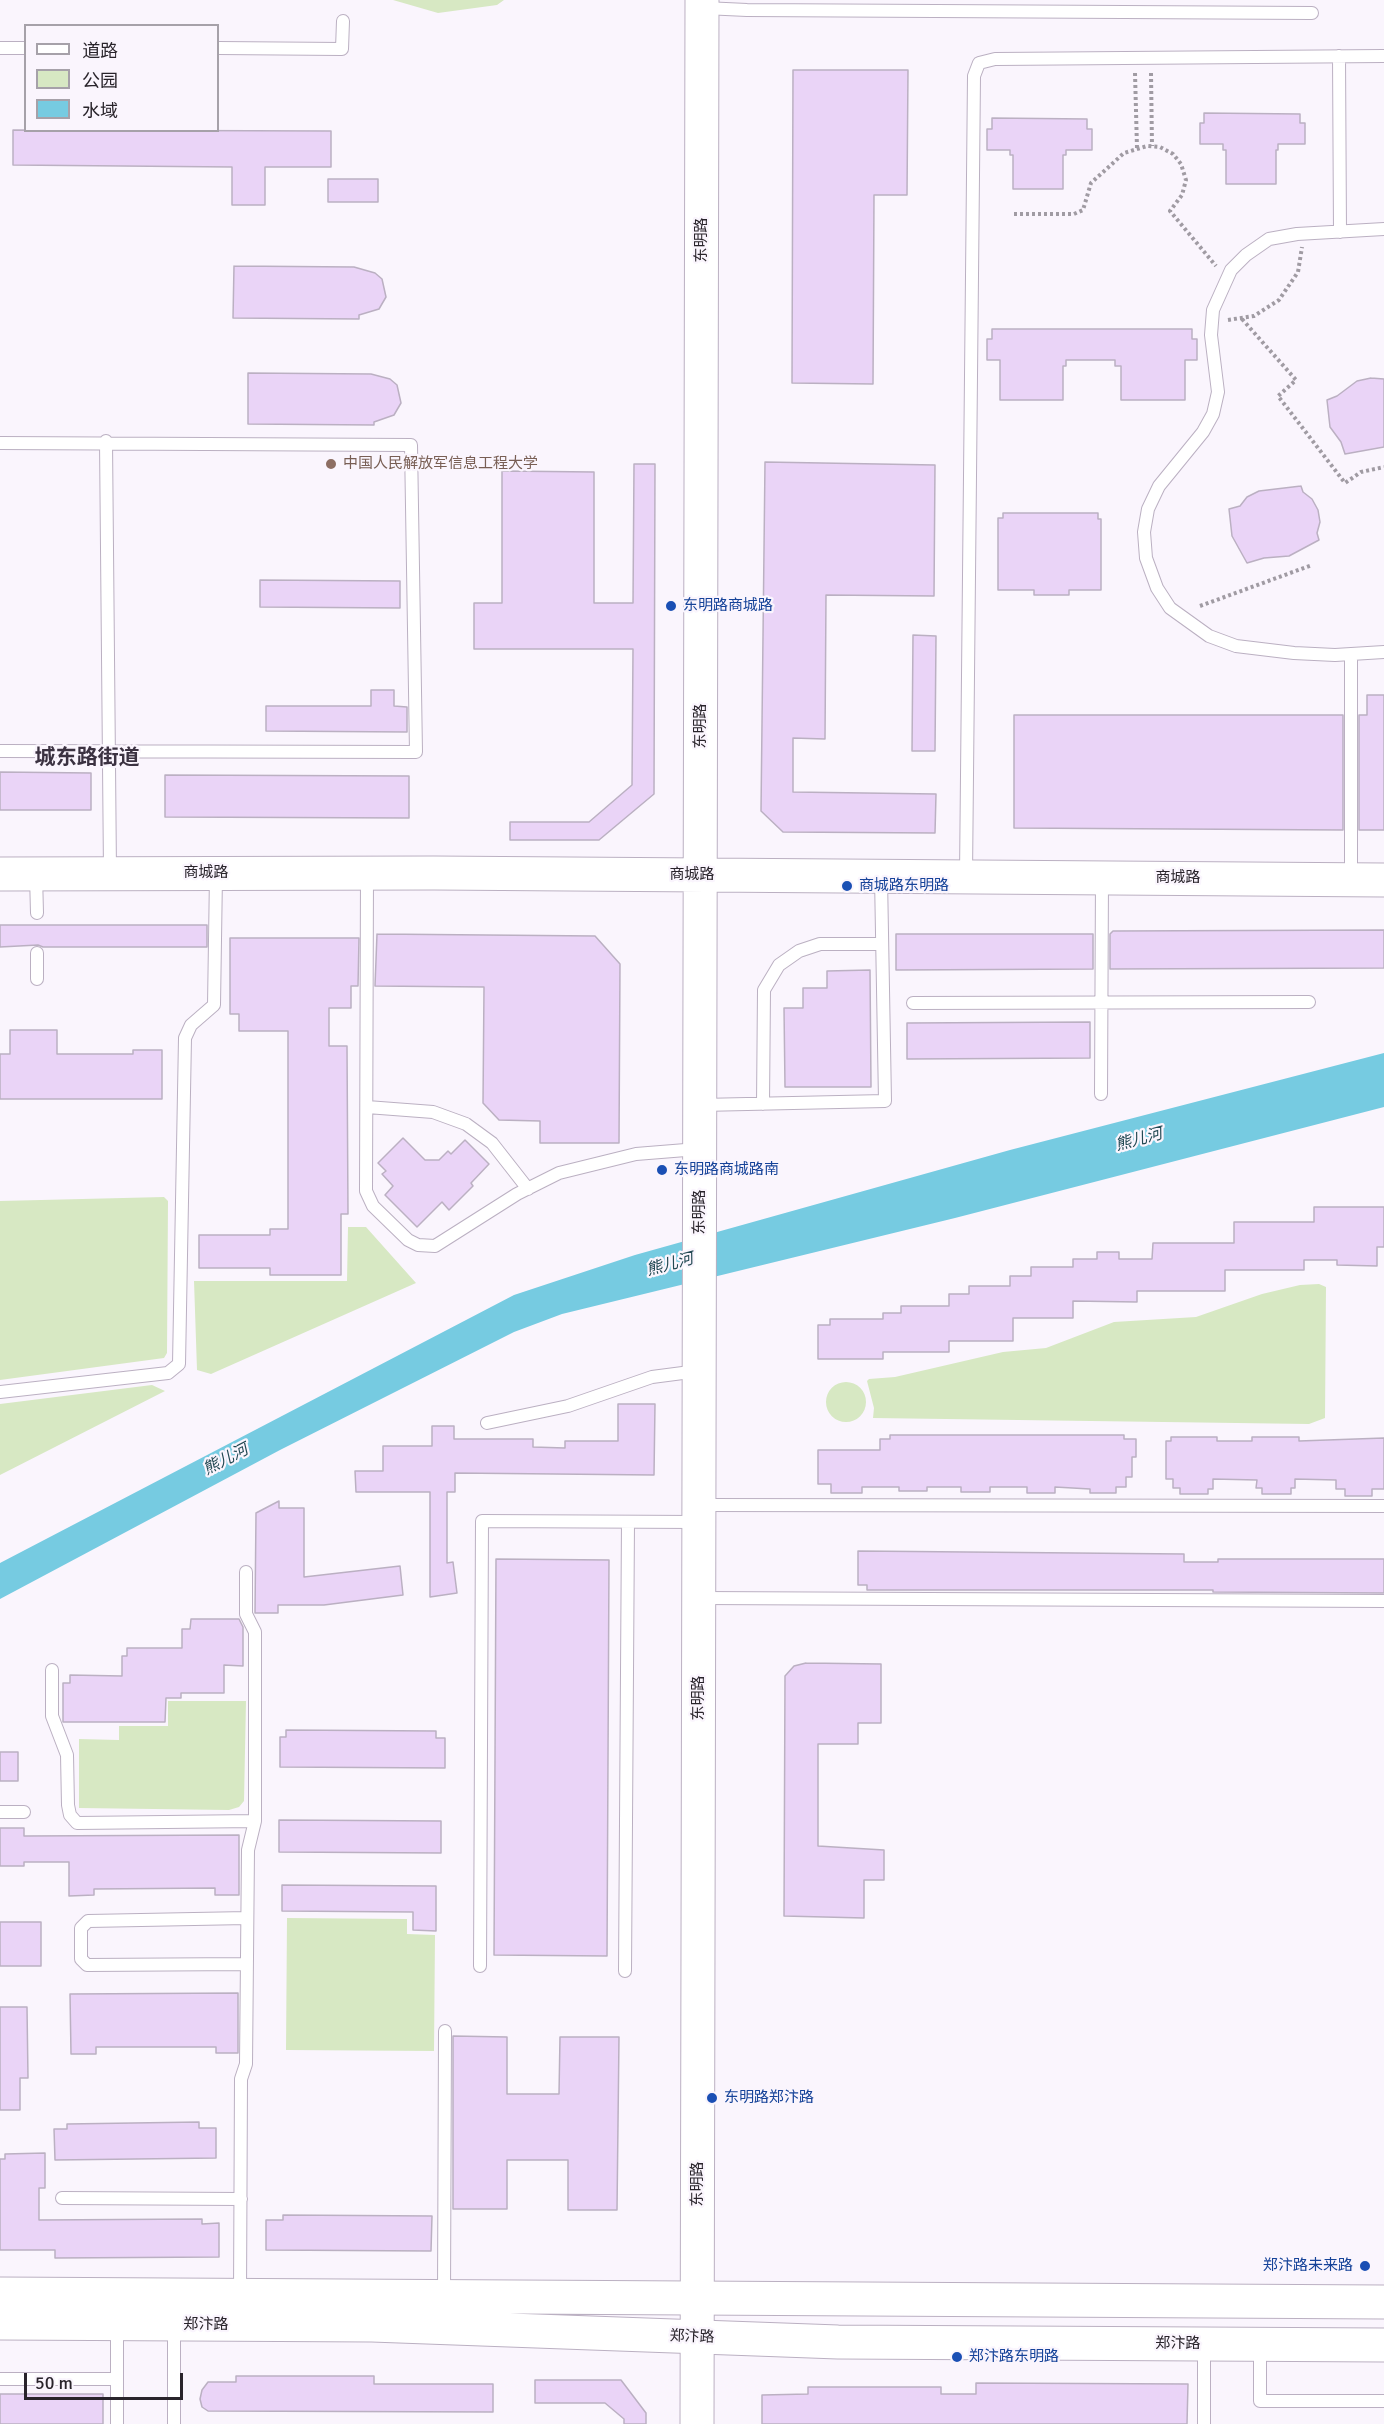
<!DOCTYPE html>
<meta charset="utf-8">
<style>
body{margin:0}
#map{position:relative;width:1384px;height:2424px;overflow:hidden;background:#faf5fd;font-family:Signika,"Noto Sans SC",sans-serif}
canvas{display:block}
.legend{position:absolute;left:24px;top:24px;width:195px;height:108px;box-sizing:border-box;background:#faf5fd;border:2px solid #a6a1a9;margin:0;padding:8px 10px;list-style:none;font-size:18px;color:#29242b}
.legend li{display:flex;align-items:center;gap:12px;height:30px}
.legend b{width:30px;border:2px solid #a6a1a9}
.scale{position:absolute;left:24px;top:2373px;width:159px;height:27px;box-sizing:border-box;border:3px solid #29242b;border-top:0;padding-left:8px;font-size:18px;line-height:21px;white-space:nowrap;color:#29242b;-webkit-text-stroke:4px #faf5fd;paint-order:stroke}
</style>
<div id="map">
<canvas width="1384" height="2424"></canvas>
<ul class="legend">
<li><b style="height:8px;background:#fff"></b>道路</li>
<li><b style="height:16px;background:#d7e8c3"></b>公园</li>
<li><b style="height:16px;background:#76cbe1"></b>水域</li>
</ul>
<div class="scale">50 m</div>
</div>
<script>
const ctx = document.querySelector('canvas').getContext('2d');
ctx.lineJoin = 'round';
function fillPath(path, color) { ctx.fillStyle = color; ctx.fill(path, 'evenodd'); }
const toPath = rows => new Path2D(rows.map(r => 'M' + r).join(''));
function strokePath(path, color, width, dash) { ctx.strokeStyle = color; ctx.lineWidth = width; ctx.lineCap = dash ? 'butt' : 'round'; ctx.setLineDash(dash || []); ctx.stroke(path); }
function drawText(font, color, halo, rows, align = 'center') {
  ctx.font = font + ' Signika,"Noto Sans SC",sans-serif'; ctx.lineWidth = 4.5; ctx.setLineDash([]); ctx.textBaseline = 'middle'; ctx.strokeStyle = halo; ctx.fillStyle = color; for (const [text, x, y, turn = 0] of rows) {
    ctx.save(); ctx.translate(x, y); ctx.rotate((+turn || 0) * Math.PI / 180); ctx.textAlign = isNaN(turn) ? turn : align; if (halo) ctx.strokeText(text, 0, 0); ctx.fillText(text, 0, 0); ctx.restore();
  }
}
fillPath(toPath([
 [393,0,504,0,497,5,438,13],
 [164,1197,168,1201,167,1353,164,1358,0,1380,0,1201],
 [348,1227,366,1227,416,1283,211,1374,197,1370,194,1281,347,1281],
 [1319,1284,1326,1287,1325,1418,1309,1424,873,1418,874,1408,867,1381,869,1379,895,1377,1003,1352,1046,1348,1114,1322,1196,1317,1262,1294,1300,1285],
 '826 1402a20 20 0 1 1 40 0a20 20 0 1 1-40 0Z',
 [152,1385,165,1391,0,1475,0,1404],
 [168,1701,246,1701,244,1801,239,1807,229,1810,79,1808,79,1739,119,1740,119,1726,168,1726],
 [287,1918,407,1919,407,1934,435,1935,434,2051,286,2050]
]), '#d7e8c3');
fillPath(toPath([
 [1384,1053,1384,1107,955,1218,562,1314,514,1332,280,1450,0,1599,0,1563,514,1295,635,1255,1010,1150]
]), '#76cbe1');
const building = toPath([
 [793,70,908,70,907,195,874,195,873,384,792,383,793,70],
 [1204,113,1300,114,1300,123,1305,123,1305,144,1278,144,1278,150,1276,150,1276,184,1226,184,1226,150,1223,150,1223,144,1200,144,1200,123,1204,123,1204,113],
 [992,118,1087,119,1087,129,1092,129,1092,150,1066,150,1066,155,1063,155,1063,189,1013,189,1013,155,1010,155,1010,150,987,150,987,129,992,129,992,118],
 [13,130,331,131,331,167,265,167,265,205,232,205,232,167,13,165,13,130],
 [328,179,378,179,378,202,328,202,328,179],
 [234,266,354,267,375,273,382,279,386,297,379,309,359,315,359,319,233,318,234,266],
 [992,329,1192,329,1192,339,1197,339,1197,360,1185,360,1185,400,1121,400,1121,366,1115,366,1115,360,1066,360,1066,366,1063,366,1063,400,1000,400,1000,360,987,360,987,339,992,339,992,329],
 [248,373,371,374,390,379,397,385,401,403,394,415,374,422,374,425,248,424,248,373],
 [1371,378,1384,379,1384,447,1345,454,1341,442,1330,427,1327,400,1337,396,1357,381,1371,378],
 [765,462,935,465,934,596,826,595,825,739,793,738,793,792,936,794,935,833,783,832,761,811,765,462],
 [634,464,655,464,654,794,599,840,510,840,510,822,589,822,632,785,633,649,474,649,474,603,502,603,502,471,594,472,594,603,633,603,634,464],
 [1301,486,1303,492,1312,499,1318,510,1320,522,1317,533,1319,540,1289,556,1264,558,1247,563,1232,536,1229,509,1240,506,1247,497,1259,491,1301,486],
 [1003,513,1098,513,1098,519,1101,519,1101,590,1069,590,1069,595,1034,595,1034,590,998,590,998,518,1003,518,1003,513],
 [260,580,400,581,400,608,260,607,260,580],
 [913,635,936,636,935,751,912,751,913,635],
 [371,690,394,690,394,706,407,707,407,732,266,731,266,706,371,706,371,690],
 [1367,695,1384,695,1384,830,1359,830,1359,715,1367,715,1367,695],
 [1014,715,1343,715,1343,830,1014,828,1014,715],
 [0,772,91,773,91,810,0,810,0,772],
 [165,775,409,776,409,818,165,817,165,775],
 [0,925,207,925,207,947,43,947,38,945,0,947,0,925],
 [1384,930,1384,968,1110,969,1110,934,1113,931,1384,930],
 [377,934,595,936,620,964,619,1143,540,1143,540,1121,499,1120,483,1103,484,987,375,986,377,934],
 [896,934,1093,934,1093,969,896,970,896,934],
 [230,938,359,938,358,986,351,986,351,1008,329,1008,329,1046,347,1046,348,1214,341,1214,341,1275,270,1275,270,1268,199,1268,199,1235,270,1235,270,1229,288,1229,288,1031,239,1031,239,1014,230,1014,230,938],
 [870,970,871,1087,785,1087,784,1008,803,1008,803,988,827,988,827,971,870,970],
 [1090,1022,1090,1058,907,1059,907,1023,1090,1022],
 [10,1030,57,1030,57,1054,133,1054,133,1050,162,1050,162,1099,0,1099,0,1054,10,1054,10,1030],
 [403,1138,425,1160,439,1160,448,1151,451,1154,465,1140,489,1164,471,1183,473,1186,449,1210,442,1202,417,1227,385,1195,393,1186,382,1174,386,1171,378,1163,403,1138],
 [1314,1207,1384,1207,1384,1247,1377,1247,1377,1266,1337,1265,1337,1260,1304,1260,1304,1270,1225,1270,1225,1291,1137,1291,1137,1302,1073,1301,1073,1318,1013,1318,1013,1341,949,1341,949,1352,883,1352,883,1359,818,1359,818,1325,830,1325,830,1319,883,1319,883,1313,901,1313,901,1306,949,1306,949,1294,969,1294,969,1286,1010,1286,1010,1276,1031,1276,1031,1267,1073,1267,1073,1259,1097,1259,1097,1252,1119,1252,1119,1259,1152,1259,1153,1243,1234,1243,1234,1222,1314,1222,1314,1207],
 [618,1404,655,1404,654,1475,455,1473,455,1492,447,1492,447,1563,453,1562,457,1593,430,1597,430,1492,356,1492,355,1471,383,1471,383,1446,432,1446,432,1426,454,1426,454,1439,533,1439,533,1447,565,1448,565,1441,618,1441,618,1404],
 [890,1435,1124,1435,1124,1439,1136,1439,1136,1457,1132,1457,1132,1477,1126,1477,1126,1487,1116,1487,1116,1493,1090,1493,1090,1489,1055,1487,1055,1493,1027,1493,1027,1487,990,1487,990,1492,961,1492,961,1487,927,1487,927,1491,899,1491,899,1487,862,1487,862,1493,831,1493,831,1484,818,1484,818,1450,880,1450,880,1439,890,1439,890,1435],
 [1171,1437,1217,1437,1217,1441,1252,1441,1252,1437,1299,1437,1299,1441,1384,1438,1384,1489,1372,1489,1372,1496,1345,1496,1345,1489,1336,1489,1336,1480,1295,1479,1295,1488,1291,1488,1291,1494,1262,1494,1262,1488,1256,1488,1257,1480,1213,1479,1213,1489,1208,1489,1208,1494,1180,1494,1180,1488,1173,1488,1173,1479,1166,1479,1166,1441,1171,1441,1171,1437],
 [279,1501,279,1508,304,1508,304,1577,400,1566,403,1595,324,1605,278,1605,278,1613,255,1613,256,1513,279,1501],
 [858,1551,1184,1554,1184,1562,1218,1562,1218,1559,1384,1559,1384,1593,1213,1592,1213,1590,867,1590,867,1585,858,1585,858,1551],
 [496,1559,609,1560,607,1956,494,1955,496,1559],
 [191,1619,239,1619,243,1627,243,1666,224,1665,224,1693,181,1693,181,1698,166,1698,165,1722,63,1722,63,1683,70,1683,70,1675,122,1676,122,1656,127,1656,127,1648,182,1648,182,1629,190,1629,191,1619],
 [806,1663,881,1664,881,1723,858,1723,858,1744,818,1744,818,1846,884,1850,884,1880,864,1880,864,1918,784,1916,785,1676,794,1666,806,1663],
 [286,1730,436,1731,436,1738,445,1738,445,1768,280,1767,280,1737,286,1737,286,1730],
 [0,1752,18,1752,18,1781,0,1781,0,1752],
 [279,1820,441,1821,441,1853,279,1852,279,1820],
 [0,1828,24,1828,24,1836,239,1835,239,1895,215,1895,215,1888,94,1889,94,1895,69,1896,69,1862,24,1862,24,1866,0,1866,0,1828],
 [282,1885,436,1886,436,1931,413,1930,413,1912,282,1911,282,1885],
 [0,1922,41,1922,41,1966,0,1966,0,1922],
 [238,1993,238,2053,216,2053,216,2047,96,2047,96,2054,71,2054,70,1994,238,1993],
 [0,2007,27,2007,28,2078,20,2078,20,2110,0,2110,0,2007],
 [453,2036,507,2037,507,2094,559,2094,560,2037,619,2037,617,2210,568,2210,568,2160,507,2160,507,2209,453,2209,453,2036],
 [199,2122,199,2128,216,2128,216,2158,55,2160,54,2129,67,2129,67,2124,199,2122],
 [45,2153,45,2188,39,2188,39,2220,202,2219,202,2224,219,2223,219,2257,55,2258,55,2250,0,2250,0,2159,5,2159,5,2154,45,2153],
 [283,2215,432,2216,431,2251,266,2250,266,2220,283,2220,283,2215],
 [236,2376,374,2376,374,2384,493,2384,493,2412,208,2411,202,2407,200,2399,202,2390,208,2382,236,2382,236,2376],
 [535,2380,621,2380,646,2413,646,2424,624,2424,624,2419,605,2403,535,2403,535,2380],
 [976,2383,1188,2384,1187,2424,762,2424,762,2395,808,2394,808,2387,941,2387,941,2394,976,2394,976,2383],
 [0,2394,103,2394,103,2424,0,2424,0,2394]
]);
fillPath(building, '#ead4f7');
strokePath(building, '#bbb0c2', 1.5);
const lane = toPath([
 [704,8,747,10,1312,13],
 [0,48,26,48],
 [218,48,342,49,343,21],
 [1339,56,1340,232],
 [1384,229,1297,234,1269,239,1246,255,1231,270,1213,310,1211,335,1218,392,1213,414,1203,432,1159,486,1148,509,1144,532,1146,558,1157,588,1170,608,1209,636,1236,646,1294,653,1335,655,1384,652],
 [106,441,110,872],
 [0,443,411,445,416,752,0,751],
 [367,874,366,1191,373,1206,408,1240,418,1245,435,1246,517,1194,559,1173,636,1154,698,1149],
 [36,875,37,913],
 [966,875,974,76,979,63,995,59,1384,56],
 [1351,878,1351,654],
 [37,953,37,979],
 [913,1003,1309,1002],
 [1101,1094,1102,878],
 [763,1104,764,990,779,965,799,951,820,944,882,944],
 [701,1105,885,1101,881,877],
 [367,1107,433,1112,466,1124,492,1143,528,1189],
 [0,1392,168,1373,179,1364,185,1038,191,1025,214,1005,216,875],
 [487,1423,568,1406,652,1377,698,1371],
 [701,1505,1384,1506],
 [700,1598,1384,1601],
 [52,1670,52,1716,67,1755,68,1805,70,1815,77,1823,255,1821],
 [0,1812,24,1812],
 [247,1964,87,1965,81,1959,81,1928,88,1921,247,1918],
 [480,1966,482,1521,698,1522],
 [625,1971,628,1522],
 [62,2198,241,2199],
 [240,2294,241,2079,246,2064,248,1850,255,1821,255,1632,246,1614,246,1572],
 [444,2296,445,2031],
 [117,2325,117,2424],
 [174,2326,174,2424],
 [1204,2345,1204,2424],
 [1260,2346,1260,2401,1384,2401],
 [0,2379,117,2379]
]);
const secondary = toPath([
 [0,874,434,873,1384,880],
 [697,2424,702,0]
]);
const primary = toPath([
 [0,2294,1384,2302],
 [0,2323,372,2325,838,2342,1384,2345]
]);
strokePath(lane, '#bbb0c2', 14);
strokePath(secondary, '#bbb0c2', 35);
strokePath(primary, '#bbb0c2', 35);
strokePath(toPath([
 [1135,73,1137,148],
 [1151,73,1152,146],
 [1014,214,1074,214,1083,210,1091,183,1124,153,1147,146,1160,147,1173,154,1181,164,1186,180,1182,195,1170,211,1216,266],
 [1242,319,1296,380,1278,396,1345,483,1361,472,1384,467],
 [1228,320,1254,316,1279,300,1298,272,1302,247],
 [1200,606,1312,565]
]), '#a09ba3', 4, [3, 3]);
strokePath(lane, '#fff', 12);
strokePath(secondary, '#fff', 33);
strokePath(primary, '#fff', 33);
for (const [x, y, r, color] of [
 [331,464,6,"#8d6e63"],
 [671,606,6,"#1a4fb4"],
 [847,886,6,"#1a4fb4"],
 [662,1170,6,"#1a4fb4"],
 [712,2098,6,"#1a4fb4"],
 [1365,2266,6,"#1a4fb4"],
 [957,2357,6,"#1a4fb4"]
]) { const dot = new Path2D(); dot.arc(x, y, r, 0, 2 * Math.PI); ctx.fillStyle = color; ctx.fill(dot); strokePath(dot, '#faf5fd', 2); }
drawText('15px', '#29242b', '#faf5fd', [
 ["东明路",702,240,-90],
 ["东明路",701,726,-90],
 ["商城路",206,873],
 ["商城路",692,875],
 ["商城路",1178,878],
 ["东明路",700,1212,-90],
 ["东明路",699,1698,-90],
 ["东明路",698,2184,-90],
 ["郑汴路",206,2325],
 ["郑汴路",692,2337,2],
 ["郑汴路",1178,2344]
]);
drawText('15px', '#785e54', '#faf5fd', [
 ["中国人民解放军信息工程大学",343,464]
], 'left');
drawText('15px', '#164399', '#faf5fd', [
 ["东明路商城路",683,606],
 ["商城路东明路",859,886],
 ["东明路商城路南",674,1170],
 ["东明路郑汴路",724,2098],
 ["郑汴路未来路",1353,2266,"right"],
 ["郑汴路东明路",969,2357]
], 'left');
drawText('italic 16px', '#214852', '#faf5fd', [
 ["熊儿河",1139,1140,-15],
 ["熊儿河",670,1265,-15],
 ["熊儿河",226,1460,-27]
]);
drawText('bold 21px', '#3b3241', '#faf5fd', [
 ["城东路街道",87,758]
]);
</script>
